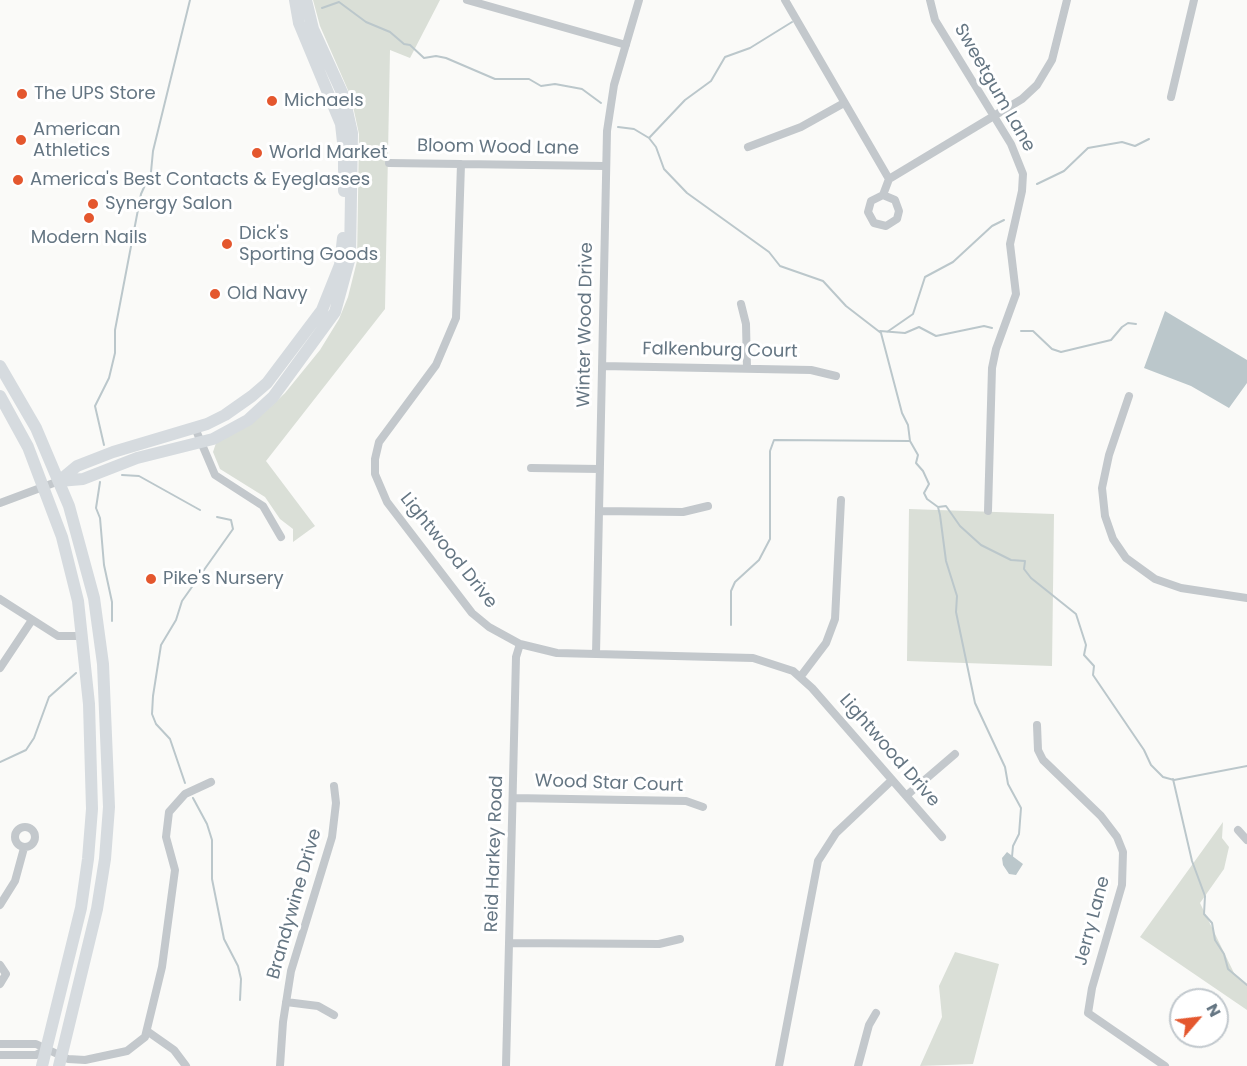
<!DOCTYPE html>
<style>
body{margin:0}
#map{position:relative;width:1247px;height:1066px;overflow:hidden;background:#fafaf8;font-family:Poppins,sans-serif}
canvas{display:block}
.north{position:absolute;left:1169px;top:988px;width:60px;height:60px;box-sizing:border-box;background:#fff;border:2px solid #c1c8cd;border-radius:50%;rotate:62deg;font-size:16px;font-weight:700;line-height:24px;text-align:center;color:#657683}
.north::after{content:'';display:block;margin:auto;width:21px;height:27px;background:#e4572e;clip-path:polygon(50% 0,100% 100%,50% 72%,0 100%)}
</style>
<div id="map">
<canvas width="1247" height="1066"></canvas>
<div class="north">N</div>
</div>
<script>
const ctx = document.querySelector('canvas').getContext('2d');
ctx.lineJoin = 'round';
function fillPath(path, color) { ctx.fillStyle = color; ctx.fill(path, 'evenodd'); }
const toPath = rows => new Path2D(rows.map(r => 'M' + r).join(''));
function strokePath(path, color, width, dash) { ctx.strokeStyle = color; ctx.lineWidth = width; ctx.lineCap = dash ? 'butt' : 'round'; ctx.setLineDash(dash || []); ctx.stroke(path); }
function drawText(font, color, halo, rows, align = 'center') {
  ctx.font = font + ' Poppins,sans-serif'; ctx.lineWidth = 6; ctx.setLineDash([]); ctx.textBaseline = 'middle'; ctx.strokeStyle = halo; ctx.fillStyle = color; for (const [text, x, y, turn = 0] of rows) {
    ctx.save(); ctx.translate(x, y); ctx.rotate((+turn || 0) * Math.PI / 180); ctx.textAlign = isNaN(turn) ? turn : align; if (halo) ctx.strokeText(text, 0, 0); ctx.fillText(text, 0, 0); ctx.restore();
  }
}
fillPath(toPath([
 [313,0,440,0,410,58,390,50,385,309,266,461,315,526,293,542,293,529,280,519,265,497,220,469,213,452,216,443,265,412,285,393,320,350,339,319,348,297,357,261,359,134,351,97,320,26],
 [909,509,1054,514,1052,666,907,661],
 [1223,822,1222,838,1229,847,1224,869,1200,903,1234,973,1247,984,1247,1010,1140,937],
 [955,952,999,964,973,1064,920,1066,942,1017,939,986]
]), '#dadfd7');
fillPath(toPath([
 [1165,311,1247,360,1247,383,1229,408,1191,386,1144,368],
 [1007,852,1023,864,1016,875,1009,874,1003,865,1002,858]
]), '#bbc7cb');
strokePath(toPath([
 [322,8,339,2,366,22,390,32,404,44,410,45,424,58,436,56,446,58,495,79,529,79,541,86,555,84,582,89,601,103],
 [618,127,634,129,649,138,656,147,664,169,687,193,769,252,780,266,823,281,846,306,881,333,902,413,908,425,910,441,918,455,916,463,923,471,929,484,924,493,927,499,938,507,940,515,946,561,957,596,956,612,975,703,1005,767,1008,784,1021,808,1019,834,1013,846,1012,857],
 [649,138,685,100,711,81,725,57,750,48,792,22],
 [1037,184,1064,171,1088,148,1122,142,1135,146,1149,139],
 [880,331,905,333,919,327,936,336,984,326,992,328],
 [1021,331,1033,331,1052,349,1061,352,1111,340,1122,327,1128,323,1136,324],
 [887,332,913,314,925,277,953,262,992,226,1004,220],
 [104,445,95,406,109,378,115,353,115,330,141,194,151,172,153,151,190,0],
 [122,475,139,476,200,510],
 [100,482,96,508,100,518,104,565,112,602,112,621],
 [938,507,946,506,960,526,981,545,1011,560,1025,561,1024,569,1031,578,1076,614,1086,645,1084,655,1094,666,1093,675,1144,750,1151,765,1163,777,1174,780,1247,766],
 [731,625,731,591,735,582,759,560,770,539,770,451,774,440,910,441],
 [0,762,26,750,34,738,49,697,76,673],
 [1173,779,1192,861,1205,896,1204,914,1212,923,1215,940,1224,954,1228,969,1247,985],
 [185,783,170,739,156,724,152,714,153,696,161,645,176,620,182,601,233,529,231,520,217,517],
 [193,798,207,824,212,840,212,879,224,939,238,966,241,979,240,1000]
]), '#bbc7cb', 2);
strokePath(toPath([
 [467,0,626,45],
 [785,0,889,179],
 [930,0,935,20,1011,144,1023,174,1022,191,1010,244,1016,294,996,349,992,368,988,511],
 [1171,97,1194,0],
 [748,147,801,127,844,103],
 [389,163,605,166],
 [461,164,456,318,436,365,379,442,375,459,375,474,387,502,472,613,489,627,520,644,557,653,753,658,793,671,812,688,942,837],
 [889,179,1022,99,1037,85,1052,60,1067,0],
 [883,195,895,200,899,211,897,219,886,226,874,223,868,212,871,201,883,195,889,179],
 [741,304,746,324,747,368],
 [602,366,811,370,836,376],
 [1129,396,1109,455,1102,488,1105,516,1113,539,1126,558,1155,579,1181,588,1247,598],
 [195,428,215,475,263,506,281,537],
 [531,468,600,469],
 [0,503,59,481],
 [599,511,683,512,708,506],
 [0,599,58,636,83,636],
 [596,654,607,131,614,85,639,0],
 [0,668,32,620],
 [801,676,826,643,835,619,841,500],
 [1037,725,1038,750,1043,760,1101,816,1117,837,1123,852,1122,885,1092,988,1088,1013,1165,1066],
 [906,796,955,754],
 [513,798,686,801,703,807],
 '15 837a10 10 0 1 1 20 0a10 10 0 1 1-20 0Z',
 [1238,830,1247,840],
 [0,905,15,881,24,848],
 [509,943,659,944,680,939],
 [0,965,6,974,0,984],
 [286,1002,318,1006,334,1015],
 [147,1031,174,1050,186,1066],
 [0,1044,36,1044,68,1059,85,1060,127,1051,145,1037,162,967,175,870,166,837,169,812,185,794,211,782],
 [0,1055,36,1055,45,1050],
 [280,1066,283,1022,291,971,332,837,336,803,334,786],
 [506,1066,516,657,520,644],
 [779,1066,818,861,836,833,892,780],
 [858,1066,869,1025,876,1013]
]), '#c3c8cc', 8);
strokePath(toPath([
 [295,0,299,23,341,124,344,151,344,191],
 [59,481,83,479,137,458,213,439,248,420,273,397,335,312,350,257,352,133,344,97,313,29,306,0],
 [59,481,77,466,113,452,207,424,225,415,252,396,267,383,322,310,340,265,343,238]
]), '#d6dbdf', 12);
strokePath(toPath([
 [0,366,36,428,69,506,94,598,103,664,109,807,105,859,97,909,59,1066],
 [0,396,28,447,62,537,78,601,89,704,92,809,88,859,81,908,42,1066]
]), '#d6dbdf', 12);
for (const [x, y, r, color] of [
 [22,94,6,"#e4572e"],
 [272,101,6,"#e4572e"],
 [21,140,6,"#e4572e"],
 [257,153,6,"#e4572e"],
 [18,180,6,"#e4572e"],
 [93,204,6,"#e4572e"],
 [89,218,6,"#e4572e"],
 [227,244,6,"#e4572e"],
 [215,294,6,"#e4572e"],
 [151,579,6,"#e4572e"]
]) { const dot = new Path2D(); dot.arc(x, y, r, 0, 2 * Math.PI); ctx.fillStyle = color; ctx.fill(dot); strokePath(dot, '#fff', 2); }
drawText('18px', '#657683', '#fff', [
 ["Sweetgum Lane",994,88,60],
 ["Bloom Wood Lane",498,148,1],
 ["Winter Wood Drive",586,325,-89],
 ["Falkenburg Court",720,351,1],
 ["Lightwood Drive",448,551,51],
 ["Lightwood Drive",889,751,49],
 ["Wood Star Court",609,784,2],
 ["Reid Harkey Road",495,854,-88],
 ["Brandywine Drive",295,904,-74],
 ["Jerry Lane",1093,921,-75]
]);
drawText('18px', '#657683', '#fff', [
 ["The UPS Store",34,94],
 ["Michaels",284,101],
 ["American",33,130],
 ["Athletics",33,151],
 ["World Market",269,153],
 ["America's Best Contacts & Eyeglasses",30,180],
 ["Synergy Salon",105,204],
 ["Dick's",239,234],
 ["Sporting Goods",239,255],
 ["Modern Nails",89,238,"center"],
 ["Old Navy",227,294],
 ["Pike's Nursery",163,579]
], 'left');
</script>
